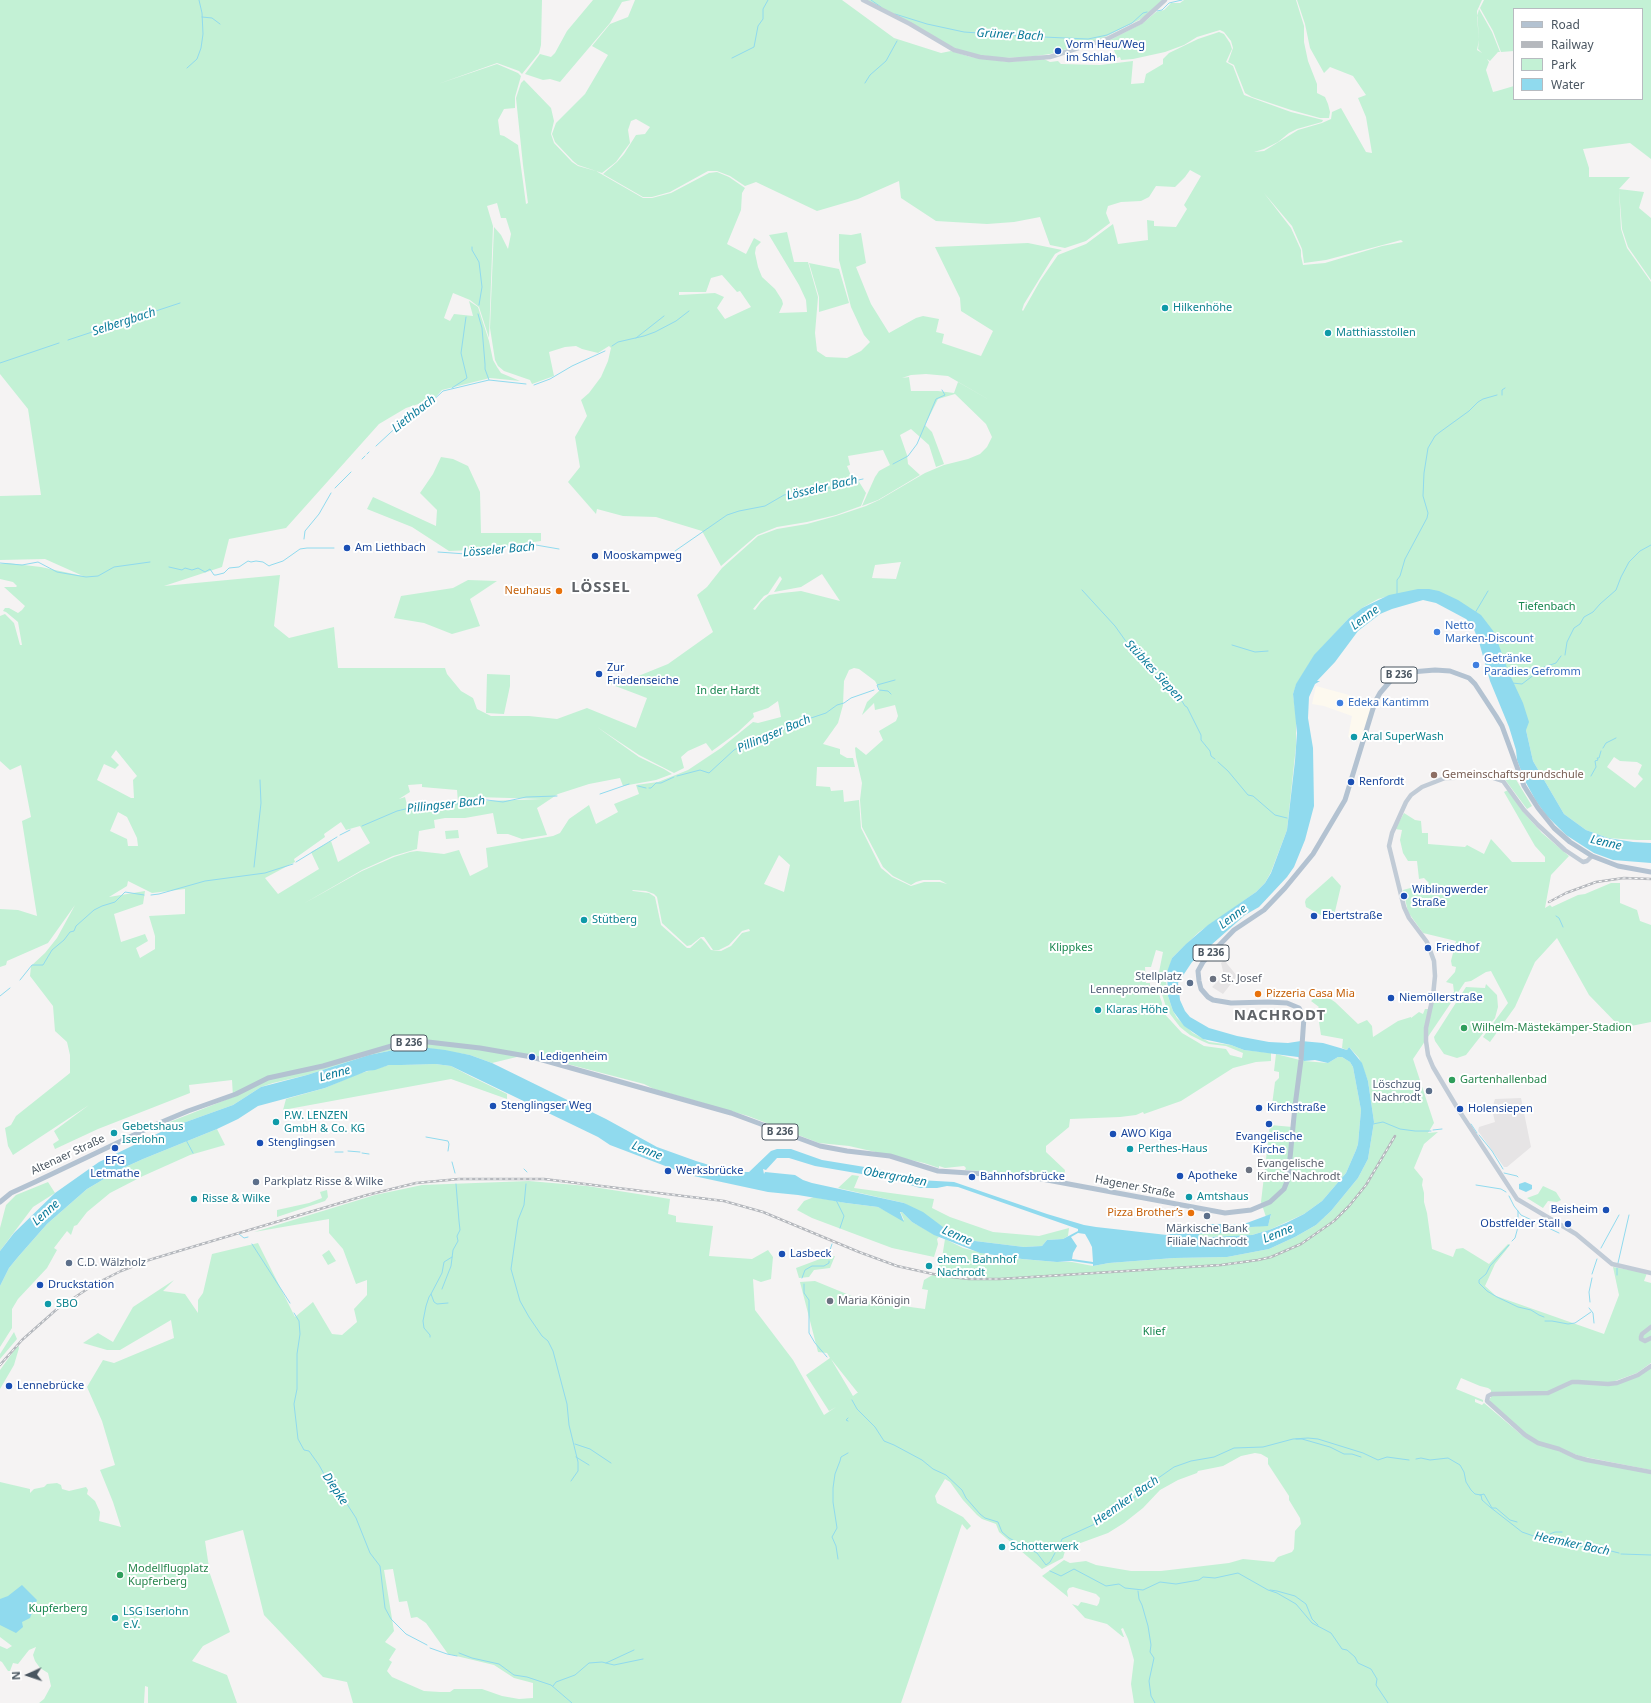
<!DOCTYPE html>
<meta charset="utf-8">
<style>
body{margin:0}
#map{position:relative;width:1651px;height:1703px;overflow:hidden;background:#f5f3f3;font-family:"Noto Sans",sans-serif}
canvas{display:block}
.legend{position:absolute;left:1513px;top:8px;width:130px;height:92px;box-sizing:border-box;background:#fff;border:1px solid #b7bbc0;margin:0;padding:5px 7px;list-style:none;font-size:12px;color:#4a5661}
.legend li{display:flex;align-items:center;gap:8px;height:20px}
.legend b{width:20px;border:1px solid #b7bbc0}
.north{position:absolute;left:8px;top:1655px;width:40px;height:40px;-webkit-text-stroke:3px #fff;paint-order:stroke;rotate:267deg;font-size:11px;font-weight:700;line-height:16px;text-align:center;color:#4a5661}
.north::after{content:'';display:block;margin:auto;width:14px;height:18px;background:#4a5661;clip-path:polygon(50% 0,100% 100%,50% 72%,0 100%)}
</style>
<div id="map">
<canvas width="1651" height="1703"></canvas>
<ul class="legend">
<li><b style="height:5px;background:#b3c2d1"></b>Road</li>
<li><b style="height:5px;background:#b5b8bd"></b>Railway</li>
<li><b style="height:11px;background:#c3f1d5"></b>Park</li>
<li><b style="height:11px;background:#90daee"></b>Water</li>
</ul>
<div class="north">N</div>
</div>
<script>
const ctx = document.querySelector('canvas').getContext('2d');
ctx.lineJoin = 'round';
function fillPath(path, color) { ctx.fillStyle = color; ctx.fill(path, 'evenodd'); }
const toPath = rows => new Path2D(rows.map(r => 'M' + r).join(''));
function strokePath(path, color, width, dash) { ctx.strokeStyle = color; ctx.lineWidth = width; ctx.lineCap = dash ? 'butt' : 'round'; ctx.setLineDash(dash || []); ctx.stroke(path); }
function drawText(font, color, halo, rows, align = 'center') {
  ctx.font = font + ' "Noto Sans",sans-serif'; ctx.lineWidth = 4; ctx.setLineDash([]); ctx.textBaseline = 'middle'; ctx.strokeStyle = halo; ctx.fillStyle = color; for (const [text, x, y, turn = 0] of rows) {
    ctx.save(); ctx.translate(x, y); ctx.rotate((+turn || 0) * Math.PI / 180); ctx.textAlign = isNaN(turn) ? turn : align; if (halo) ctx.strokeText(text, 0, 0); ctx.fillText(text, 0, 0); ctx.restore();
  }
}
fillPath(toPath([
 [1316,686,1375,702,1364,741,1348,737,1352,716,1324,706,1312,704]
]), '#fdf9ef');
fillPath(toPath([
 [1224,960,1237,976,1223,994,1212,987,1224,975,1221,963],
 [1521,1098,1531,1147,1507,1167,1504,1167,1478,1131,1479,1127,1495,1122,1492,1109,1495,1099]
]), '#e6e4e5');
fillPath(toPath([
 [0,0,542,0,541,45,539,53,522,74,519,71,497,63,438,84,497,64,518,73,521,76,515,97,515,108,504,109,498,120,500,135,504,136,518,145,526,204,528,203,523,165,516,98,521,83,524,80,551,108,554,121,551,134,554,143,572,162,578,166,596,171,643,198,652,198,671,193,709,173,717,172,729,177,745,188,742,193,741,210,727,244,746,254,754,238,761,242,756,247,755,253,758,267,762,277,775,289,782,300,783,304,779,313,807,312,806,300,799,285,769,235,787,232,794,262,808,262,818,297,815,333,817,351,826,357,847,358,861,351,870,342,864,335,851,307,839,260,839,234,851,235,861,233,866,263,856,267,871,304,889,333,916,318,923,316,939,319,936,332,944,334,942,343,981,356,993,331,961,311,960,298,935,247,1028,243,1062,250,1055,254,1051,260,1024,304,1022,310,1023,311,1040,281,1058,255,1086,244,1113,224,1118,244,1148,240,1147,220,1154,221,1154,226,1176,227,1187,209,1184,205,1201,176,1190,170,1185,177,1175,187,1156,186,1149,197,1141,201,1121,202,1108,206,1106,213,1110,223,1086,241,1065,248,1050,245,1040,217,1014,222,987,224,936,221,901,198,899,181,858,199,817,211,756,182,745,186,730,176,717,171,708,171,670,192,652,197,643,197,603,174,617,162,624,154,636,135,645,134,650,127,636,119,631,121,628,130,630,143,616,162,602,173,578,165,573,161,555,142,552,134,556,123,585,94,608,55,592,46,610,24,628,17,635,0,842,0,894,38,941,53,951,51,971,57,1009,62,1044,59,1050,62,1058,61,1061,64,1100,65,1133,61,1131,84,1144,83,1146,74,1163,64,1163,59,1169,53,1198,39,1219,32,1224,34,1230,43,1232,49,1226,62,1233,66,1244,95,1291,112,1323,120,1322,122,1297,129,1289,133,1278,142,1264,149,1254,152,1264,151,1298,130,1322,123,1331,119,1332,112,1341,108,1366,152,1372,153,1366,117,1358,98,1366,95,1353,76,1330,67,1324,73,1310,48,1305,24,1297,0,1482,0,1477,11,1479,40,1477,50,1482,53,1478,49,1479,40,1477,17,1479,9,1492,32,1500,52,1498,52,1490,61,1487,59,1489,62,1486,70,1493,92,1497,91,1498,93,1497,91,1514,86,1514,99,1642,99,1642,9,1514,9,1514,54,1514,51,1501,52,1493,31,1480,8,1484,0,1651,0,1651,159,1630,143,1583,149,1589,168,1589,177,1630,177,1619,189,1621,229,1627,248,1651,282,1651,840,1637,840,1608,838,1586,830,1564,814,1533,761,1526,730,1471,609,1396,594,1378,599,1362,608,1349,618,1314,656,1296,685,1293,694,1296,717,1296,746,1287,830,1271,872,1265,883,1256,892,1199,932,1176,954,1172,958,1166,981,1168,996,1173,1011,1177,1018,1193,1033,1209,1042,1231,1045,1244,1050,1271,1053,1271,1061,1256,1062,1233,1068,1181,1101,1144,1114,1143,1112,1136,1115,1120,1117,1070,1119,1069,1127,1046,1146,1046,1152,1065,1170,1064,1179,1027,1174,965,1170,966,1168,964,1166,945,1168,939,1166,939,1168,924,1163,849,1146,819,1143,748,1116,654,1089,644,1084,529,1054,492,1063,470,1055,421,1047,404,1048,369,1055,307,1075,273,1083,261,1087,233,1105,169,1128,162,1125,233,1097,232,1080,189,1085,190,1093,98,1129,55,1149,53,1144,59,1140,54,1131,89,1105,13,1155,8,1146,5,1128,11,1125,16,1116,70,1073,70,1055,67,1042,55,1031,53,1006,30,976,31,966,45,953,57,938,75,905,48,943,7,961,6,965,0,967,0,909,18,910,37,916,22,821,31,817,21,765,10,770,0,761,0,616,5,614,14,623,20,645,22,645,18,622,6,612,3,611,5,608,9,608,18,613,22,610,25,606,4,587,16,587,17,586,13,582,0,579,0,564,7,563,41,567,83,576,45,559,0,560,0,496,41,495,28,409,0,374],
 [1264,193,1292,226,1302,249,1304,263,1326,260,1394,242,1401,240,1403,242,1382,246,1325,263,1303,265,1301,256,1301,250,1291,228],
 [497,203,501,218,506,218,511,234,508,249,501,235,494,227,490,328,495,360,498,366,504,371,530,380,532,384,554,376,549,352,565,347,576,346,582,349,598,353,609,346,611,348,608,361,601,377,589,393,581,400,587,416,575,437,580,467,568,482,596,514,597,509,623,516,656,517,702,531,721,566,757,535,777,527,807,522,836,515,861,506,866,493,856,477,852,478,847,466,850,465,848,456,883,450,890,465,879,471,875,477,862,506,878,500,920,475,908,464,907,455,900,435,911,429,929,445,936,467,944,464,932,432,925,425,938,399,955,394,986,424,992,437,987,447,980,454,968,459,944,465,925,473,879,500,866,506,836,516,807,524,777,529,758,536,722,568,707,587,697,595,713,632,668,664,626,681,614,681,610,684,647,698,636,728,587,708,557,719,529,716,491,716,477,709,473,698,461,691,447,674,445,668,338,668,334,627,289,638,274,626,280,575,164,586,222,567,229,539,286,528,379,424,406,408,434,399,442,390,490,378,520,381,501,373,497,367,493,360,489,341,478,307,469,301,473,316,454,314,450,321,444,318,453,293,470,300,479,307,489,338,493,226,487,206],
 [722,275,737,292,740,291,751,307,725,319,717,308,724,297,715,293,679,295,679,292,706,292,711,278],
 [926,374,948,376,993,402,958,382,954,393,938,391,911,391,909,377,902,378,911,375],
 [901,562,896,579,872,578,875,565],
 [822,574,840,601,801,591,782,593,769,595,761,602,755,610,753,609,764,596,768,594,780,576,782,579,774,592,801,587],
 [854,668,859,669,875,681,880,690,867,702,862,715,874,703,875,710,895,705,898,716,896,721,879,731,883,740,866,755,856,747,855,748,856,757,862,783,860,800,862,827,883,867,893,876,911,885,916,882,923,880,940,880,947,884,940,882,924,882,911,886,892,877,881,868,861,828,859,800,844,802,843,790,831,791,830,787,816,786,817,767,855,767,853,758,847,758,840,754,840,749,823,744,838,723,843,705,844,681,849,670],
 [778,701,781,717,758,723,753,722,721,748,688,770,658,782,636,785,639,794,614,804,618,812,596,824,589,805,569,819,560,833,553,836,486,848,488,867,470,876,459,850,444,854,417,851,410,852,394,857,362,871,303,904,362,870,393,856,417,849,419,831,435,828,434,820,445,818,465,818,493,813,497,834,508,834,522,839,547,835,537,808,558,794,589,784,620,778,623,786,656,780,672,774,664,769,639,757,597,727,639,755,674,773,684,768,681,757,688,751,706,743,712,751,738,732,754,717,753,713,768,708],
 [116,750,137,776,133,780,134,798,131,798,97,780,104,764,115,769,119,765,111,757],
 [1614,757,1620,761,1637,762,1642,765,1638,774,1643,779,1635,788,1607,767],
 [422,784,422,787,457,790,458,802,425,803,407,805,405,797,399,799,410,792,408,785],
 [476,797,543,799,460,802],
 [118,812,127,817,137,838,138,846,128,846,127,839,110,831],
 [341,822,346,830,360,826,370,843,338,862,331,841,311,852,319,869,278,894,265,878,295,862,294,859,325,837,324,834],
 [779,855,790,865,784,892,764,884],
 [128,881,152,893,185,889,185,914,149,916,155,936,155,949,140,958,136,948,148,941,145,934,121,942,114,914,143,904,145,891,109,897,127,886],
 [632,890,646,891,654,894,657,897,662,923,687,946,691,945,701,937,704,937,713,950,719,950,729,945,742,931,749,929,750,931,742,933,731,946,721,951,711,950,705,942,701,938,690,948,687,948,661,925,655,897,649,893,633,891],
 [1156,950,1163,952,1158,977,1160,988,1167,1010,1180,1027,1190,1035,1202,1041,1209,1044,1226,1046,1243,1053,1242,1058,1230,1055,1226,1049,1204,1046,1194,1040,1182,1033,1161,1010,1162,1003,1157,988,1150,988,1150,983,1146,983,1145,967,1151,967],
 [593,0,631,0,622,2,610,23,560,82,550,79,543,80,525,74,540,54,551,57,555,53,567,31],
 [867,0,1162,0,1147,15,1139,20,1101,39,1050,54,1029,57,1002,58,972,54,954,48],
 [1184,0,1296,0,1304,26,1304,42,1308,61,1317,84,1317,93,1325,97,1328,104,1330,112,1329,118,1320,118,1291,110,1252,97,1245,93,1234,65,1228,62,1233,48,1231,41,1224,32,1220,30,1197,37,1184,45,1165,52,1133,59,1121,60,1120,57,1117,58,1110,40,1143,23,1156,12,1164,10,1171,3,1180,3],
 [1619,189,1644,192,1639,208,1651,218,1651,280,1628,247,1622,229],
 [809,263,839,269,849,303,819,312,819,297],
 [441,457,453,459,468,466,480,492,481,533,541,533,541,541,474,550,449,551,412,527,367,509,373,497,436,526,437,510,420,493,433,474],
 [468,580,497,581,470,599,480,626,452,634,424,623,394,618,401,596,453,588],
 [487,674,510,675,510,686,504,714,486,713],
 [1512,773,1532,806,1527,809,1503,777],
 [1508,790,1524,813,1542,833,1569,856,1551,875,1545,908,1550,905,1552,907,1578,895,1585,894,1611,883,1620,883,1620,903,1637,910,1640,921,1651,925,1651,1022,1621,1028,1589,995,1557,938,1535,962,1515,1007,1490,1042,1483,1037,1508,1003,1491,971,1486,972,1471,981,1465,982,1413,1059,1434,1123,1428,1133,1438,1132,1424,1144,1414,1168,1423,1179,1422,1185,1424,1193,1424,1202,1427,1213,1432,1249,1453,1257,1456,1249,1463,1248,1489,1264,1508,1244,1510,1245,1495,1264,1485,1286,1496,1296,1604,1334,1619,1295,1613,1267,1647,1273,1644,1281,1651,1283,1651,1363,1637,1373,1615,1381,1615,1384,1651,1368,1651,1470,1580,1456,1534,1440,1525,1433,1489,1402,1490,1398,1491,1398,1491,1390,1488,1388,1480,1386,1461,1378,1456,1389,1483,1400,1483,1402,1475,1399,1475,1402,1482,1405,1484,1403,1524,1437,1566,1454,1651,1473,1651,1703,1134,1703,1131,1684,1134,1660,1128,1639,1123,1628,1121,1629,1124,1637,1123,1637,1107,1624,1085,1618,1072,1604,1078,1606,1081,1602,1086,1603,1097,1606,1099,1603,1100,1598,1096,1594,1073,1587,1069,1588,1067,1591,1068,1597,1042,1576,1064,1560,1070,1563,1086,1561,1096,1565,1131,1571,1161,1571,1229,1563,1243,1559,1274,1562,1278,1557,1292,1552,1294,1549,1295,1531,1301,1524,1300,1518,1289,1500,1289,1496,1268,1464,1268,1458,1261,1454,1255,1453,1241,1456,1223,1466,1198,1471,1197,1473,1178,1480,1160,1490,1143,1508,1124,1523,1108,1533,1075,1545,1065,1551,1063,1558,1042,1569,999,1532,996,1524,982,1519,977,1515,963,1500,950,1482,945,1479,935,1496,937,1503,963,1517,971,1526,967,1530,962,1524,901,1703,353,1703,347,1682,323,1677,264,1615,243,1530,205,1541,210,1574,230,1632,203,1646,192,1661,227,1675,237,1703,148,1703,148,1687,145,1686,144,1703,39,1703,44,1699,51,1686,48,1673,40,1668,35,1661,33,1655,36,1647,29,1650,18,1664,13,1663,10,1671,8,1671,2,1662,0,1661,0,1646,7,1649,12,1646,0,1637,0,1482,30,1489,30,1493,34,1489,44,1487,47,1484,57,1483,61,1485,62,1489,69,1491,86,1487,88,1490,87,1494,95,1501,100,1512,99,1521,121,1527,113,1502,100,1470,115,1465,102,1421,87,1387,103,1360,114,1363,174,1338,171,1320,120,1350,107,1350,83,1343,98,1333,113,1342,133,1307,174,1280,163,1291,185,1294,198,1313,198,1300,203,1293,212,1254,258,1243,295,1317,313,1302,332,1334,342,1335,357,1322,354,1309,367,1295,367,1280,356,1284,343,1249,329,1233,329,1219,254,1232,375,1195,422,1185,529,1181,587,1186,670,1199,668,1214,676,1216,676,1222,713,1226,709,1256,752,1259,768,1250,773,1257,771,1279,761,1282,753,1279,755,1310,793,1360,824,1415,836,1407,829,1411,806,1375,830,1358,827,1353,818,1352,800,1282,815,1281,859,1299,873,1302,925,1309,928,1290,922,1289,924,1280,939,1271,939,1262,942,1258,945,1239,963,1248,998,1257,1057,1262,1072,1262,1093,1266,1109,1263,1174,1258,1227,1257,1269,1249,1295,1237,1316,1225,1331,1211,1358,1178,1368,1159,1374,1122,1368,1081,1359,1058,1349,1047,1347,1050,1342,1048,1343,1039,1321,1035,1317,1009,1319,1007,1311,1001,1321,993,1335,1002,1358,1024,1367,1020,1372,1026,1373,1037,1398,1021,1411,1017,1411,1018,1419,1012,1423,1014,1425,1009,1428,1009,1435,993,1441,996,1444,993,1448,998,1451,996,1454,992,1453,984,1446,982,1455,972,1456,967,1452,966,1451,961,1456,941,1423,933,1408,912,1403,890,1429,883,1424,878,1419,879,1417,861,1408,861,1403,853,1400,840,1402,830,1395,829,1404,813,1415,820,1421,821,1422,833,1428,833,1428,844,1465,847,1467,845,1484,854,1491,839,1512,862,1545,862,1545,857,1535,846,1504,792],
 [831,1359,858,1393,857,1393,853,1396],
 [393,1569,399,1602,407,1601,411,1618,417,1617,426,1623,448,1654,494,1665,514,1678,533,1683,533,1698,519,1699,502,1696,482,1689,454,1689,450,1692,440,1692,424,1691,392,1677,387,1671,392,1662,389,1660,396,1649,385,1642,394,1631,384,1570],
 [458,830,459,838,446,839,445,831],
 [1332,876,1341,886,1333,920,1330,920,1306,907,1305,902,1306,899],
 [1486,984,1497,995,1498,1007,1495,1018,1466,1055,1457,1058,1444,1054,1435,1041,1434,1037,1466,987,1485,988],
 [1276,1054,1304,1061,1328,1063,1338,1057,1342,1057,1350,1062,1353,1067,1361,1110,1358,1144,1356,1150,1346,1173,1322,1201,1304,1214,1269,1230,1252,1235,1240,1236,1199,1237,1199,1233,1227,1233,1251,1227,1268,1225,1271,1215,1266,1217,1261,1202,1270,1125,1293,1127,1295,1106,1272,1105,1275,1082,1279,1078,1279,1072,1274,1071],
 [435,1064,451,1066,470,1076,507,1094,507,1099,451,1079,283,1110,286,1099,325,1088,358,1074,389,1065],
 [217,1129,225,1145,190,1155,143,1176,110,1193,87,1212,77,1225,74,1226,71,1235,67,1231,54,1248,57,1250,47,1268,18,1299,12,1309,12,1328,0,1347,0,1286,9,1268,18,1257,47,1224,87,1189,121,1169,143,1159],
 [852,1175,859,1176,854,1188,934,1199,932,1208,950,1217,993,1232,1039,1236,1069,1228,1068,1236,1063,1239,1047,1240,1042,1246,1024,1247,975,1241,947,1230,904,1203,838,1188],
 [48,1182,55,1193,33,1207,0,1251,0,1228,6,1205,16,1195],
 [1543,1186,1556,1192,1561,1200,1557,1202,1548,1201,1543,1208,1527,1198,1538,1194],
 [327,1190,328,1197,325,1201,277,1217,277,1210,309,1203,322,1198,320,1192],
 [814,1197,846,1203,878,1207,904,1220,900,1211,902,1212,912,1222,939,1237,937,1239,938,1244,934,1257,892,1248,812,1218,797,1210,804,1201],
 [329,1250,336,1261,328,1265,322,1255],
 [835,1256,830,1268,814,1270,809,1277,799,1278,796,1268,820,1259],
 [14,1332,17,1339,0,1359,0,1354],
 [18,1345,19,1348,14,1365,0,1389,0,1370]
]), '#c3f1d5');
fillPath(toPath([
 [1418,589,1429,589,1439,591,1458,600,1481,615,1494,632,1509,673,1523,703,1529,722,1526,730,1533,761,1564,814,1586,830,1608,838,1633,842,1651,843,1651,863,1613,860,1594,853,1566,835,1546,815,1536,801,1525,781,1517,760,1516,750,1509,727,1490,681,1479,642,1473,627,1466,619,1436,603,1423,600,1392,609,1380,614,1358,631,1335,662,1317,681,1320,681,1315,684,1309,697,1308,718,1313,748,1314,806,1305,840,1294,867,1287,877,1259,907,1245,915,1192,962,1178,983,1180,1000,1185,1011,1190,1017,1209,1028,1237,1036,1269,1042,1288,1043,1301,1041,1323,1043,1347,1050,1349,1047,1362,1063,1368,1081,1374,1122,1368,1159,1358,1178,1331,1211,1316,1225,1295,1237,1269,1249,1227,1257,1174,1258,1109,1263,1093,1266,1093,1264,1072,1261,1057,1262,1022,1259,980,1253,934,1235,912,1222,902,1212,900,1212,904,1222,878,1207,846,1203,798,1195,768,1192,689,1175,610,1145,598,1137,451,1066,435,1064,401,1065,389,1065,375,1070,367,1071,325,1088,258,1106,238,1119,217,1129,143,1159,121,1169,87,1189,47,1224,18,1257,9,1268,0,1286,0,1251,14,1233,55,1193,99,1162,169,1128,233,1105,261,1087,307,1075,369,1055,404,1048,421,1047,445,1050,470,1055,492,1063,606,1119,657,1147,696,1161,732,1172,749,1172,771,1151,777,1149,791,1149,822,1160,877,1169,919,1180,954,1182,1047,1214,1084,1225,1096,1227,1167,1235,1207,1224,1244,1224,1271,1214,1268,1226,1251,1227,1227,1233,1199,1234,1199,1237,1209,1237,1252,1235,1269,1230,1286,1223,1304,1214,1322,1201,1346,1173,1356,1150,1358,1144,1361,1110,1353,1067,1350,1062,1342,1057,1338,1057,1328,1063,1315,1060,1304,1061,1298,1057,1244,1050,1231,1045,1203,1039,1184,1026,1173,1011,1168,996,1167,972,1172,958,1186,944,1208,925,1256,892,1265,883,1271,873,1287,830,1295,761,1297,733,1293,694,1296,684,1314,655,1349,618,1362,608,1389,595],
 [777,1158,789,1158,815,1166,891,1179,920,1188,937,1188,947,1186,958,1187,1078,1229,1078,1231,1063,1239,1047,1240,1042,1246,1024,1247,975,1241,947,1230,923,1212,904,1203,812,1183,803,1180,795,1175,765,1172,764,1174,763,1169,766,1170],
 [1078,1233,1085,1234,1089,1241,1092,1247,1093,1262,1072,1259,1073,1253,1077,1246,1071,1237],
 [1525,1182,1532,1185,1532,1189,1526,1192,1519,1189,1519,1184],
 [22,1585,37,1600,30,1618,22,1622,23,1627,16,1633,0,1625,0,1599,8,1596]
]), '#90daee');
strokePath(toPath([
 [871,0,881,7],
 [1157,11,1162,10,1169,3,1182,0],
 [895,14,927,24,964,32,1021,36,1088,39,1107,35,1132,23,1143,13,1147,12],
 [202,17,212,18,220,24],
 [732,58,754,47,758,26,763,19,763,9,768,0],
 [187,68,197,59,201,48,203,34,202,13,199,0],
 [865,83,870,75,886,61,897,41],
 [472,247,472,250,479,262,482,287,479,305],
 [478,314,482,328,485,364,485,369,489,380],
 [636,338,664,316],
 [68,340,180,303],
 [612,346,618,342,644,336,655,332,676,321,689,311],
 [0,363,59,343],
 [534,385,550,379,572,366,605,351],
 [452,388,467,378,461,353,466,317],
 [1502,395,1502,390,1505,388],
 [376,446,416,409,429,404,443,391,489,380,526,384],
 [367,454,369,452],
 [362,459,365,456],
 [893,464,908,456,917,444,936,399,945,395,942,390],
 [335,488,351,472],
 [304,539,305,531,319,514,331,493],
 [345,549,349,549],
 [675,551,727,515,739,511,765,506,784,495,823,488,831,488,840,484,863,479],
 [438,552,466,554,513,545,530,544,559,549],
 [0,563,22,565,38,562,57,572,86,577,98,576,114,567,150,562],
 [169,567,182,570,185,568,192,570,198,568,205,572,210,569,214,575,216,575,224,573,229,568,239,567,248,561,251,562,256,561,263,562,269,566,271,565,283,561,300,549,307,548,334,548],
 [1082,590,1115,626,1130,647,1139,653,1149,665,1155,669,1174,692,1177,693,1185,706,1187,707,1201,735,1201,740,1210,751,1211,756,1215,759],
 [1397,594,1397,580,1400,576,1405,559,1427,518,1428,513,1423,496,1424,473,1428,448,1435,436,1440,432,1469,411,1478,402,1483,399,1497,395],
 [1475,613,1488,591],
 [1232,645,1255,652,1268,651],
 [1565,655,1567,642,1574,628,1580,624,1584,617,1593,612,1600,604,1616,590,1621,577,1629,562,1640,551,1651,545],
 [1512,683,1522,684,1544,667,1556,663,1561,656],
 [891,694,888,691,879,690,877,685,895,680],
 [1603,748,1606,743,1616,738],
 [1218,762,1228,771,1248,795,1253,796,1275,815,1287,818],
 [677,776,700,770,709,773,734,750,745,744,760,740,805,720,826,713,837,705,844,703,851,698,874,690],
 [1591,776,1596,767,1595,761,1598,760,1597,758,1599,758,1601,751],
 [638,786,646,788],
 [649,788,651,788,656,783,661,783,674,777],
 [600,794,629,784],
 [362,826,397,811,418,806,440,803,459,804,479,799,503,802,526,797,557,796],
 [340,835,350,830],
 [296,862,337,837],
 [254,867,261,803,260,780],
 [151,895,159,894,205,881,265,873,293,864],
 [1556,916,1559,918,1563,927],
 [20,980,32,965,43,965,52,950,64,940,70,932,74,931,76,926,94,910,102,906,115,902,125,892,144,895],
 [0,996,10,988],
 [1373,1124,1383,1122,1400,1129,1415,1131,1431,1131],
 [1471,1124,1477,1133],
 [1433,1130,1442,1129],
 [1479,1135,1492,1151,1503,1169],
 [426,1137,448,1141,449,1144,448,1151],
 [186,1140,193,1153],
 [348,1151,360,1152],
 [335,1152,343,1152],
 [362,1153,369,1154],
 [452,1162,455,1173],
 [524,1169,527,1172],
 [1504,1173,1517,1176,1518,1177],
 [526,1184,524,1205,518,1220,511,1269,520,1301,529,1317,542,1336,548,1341,553,1351,567,1404,569,1425,578,1462,578,1471,571,1481],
 [1476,1185,1501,1189,1506,1192],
 [1509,1196,1514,1206,1521,1215,1559,1233],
 [836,1200,844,1216,840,1228],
 [239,1234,244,1238,248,1237],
 [1512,1241,1515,1238,1518,1227,1518,1211],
 [252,1244,290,1303],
 [1509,1245,1490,1266,1486,1274,1479,1280,1479,1283,1487,1291,1497,1297,1518,1307,1531,1310,1539,1315,1544,1317],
 [1601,1248,1619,1215],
 [830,1250,832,1244],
 [1618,1263,1629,1215],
 [1592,1274,1597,1259],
 [1617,1275,1617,1268],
 [802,1278,805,1270,812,1266,824,1266,829,1263,829,1261],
 [804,1284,804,1293,809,1300,809,1333,815,1343,827,1357],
 [442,1289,451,1266,453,1250,458,1241,457,1236,460,1230,459,1221,456,1184],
 [1590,1302,1589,1292,1592,1278],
 [448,1303,437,1304,434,1302,431,1294,442,1273,444,1262,452,1257],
 [1589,1308,1593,1313,1594,1323],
 [294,1313,299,1321,300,1334,297,1354,297,1389,294,1404,298,1439,304,1450,309,1451,319,1465,334,1492,347,1504,356,1518,370,1553,380,1566,385,1608,391,1619,406,1634,427,1645],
 [1545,1321,1552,1321,1568,1324,1575,1323,1591,1312],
 [430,1337,430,1335,424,1328,423,1321,426,1306,429,1297,431,1294],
 [852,1400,857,1409,875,1427,884,1441,894,1445,922,1460,933,1469,946,1475,962,1490,966,1498,980,1514,985,1518,998,1522,1002,1532,1009,1538,1037,1553,1046,1565,1050,1562,1055,1553],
 [848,1421,846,1420,848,1418],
 [1296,1439,1302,1439,1330,1447,1344,1454,1352,1454,1361,1457],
 [575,1444,590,1449,611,1463],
 [576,1457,589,1465],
 [1416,1459,1421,1458,1430,1460,1448,1458,1460,1465,1464,1472,1466,1482,1471,1490,1475,1494,1481,1495,1482,1500,1490,1507,1522,1532,1542,1539,1548,1538,1554,1542,1607,1550,1619,1553],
 [1480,1495,1484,1494,1492,1508,1496,1508,1510,1520,1517,1522],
 [1550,1534,1555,1532,1562,1532],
 [1058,1549,1062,1539,1095,1524,1115,1507,1143,1493,1154,1481,1174,1467,1191,1461,1214,1457,1234,1448,1263,1447,1293,1439,1308,1438,1318,1439,1363,1453,1378,1460,1387,1457,1409,1460],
 [1621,1554,1651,1555],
 [838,1559,836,1546,832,1537,837,1528,833,1502,833,1488,835,1474,840,1461,841,1457,848,1453],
 [1050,1571,1061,1576,1074,1569,1106,1586,1119,1584,1125,1588,1143,1590,1160,1582,1176,1584,1199,1580,1203,1577,1215,1578,1238,1573,1268,1590,1277,1593,1296,1604,1312,1623,1331,1633,1340,1646,1342,1649,1347,1650,1355,1657,1358,1663,1371,1669,1377,1679,1376,1685,1388,1703],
 [1270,1590,1277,1591,1295,1596,1306,1604,1312,1619,1318,1625],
 [1138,1591,1139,1599,1142,1605,1148,1626,1151,1645,1150,1652,1154,1658,1149,1681,1151,1696,1155,1703],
 [430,1648,447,1654,457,1656],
 [459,1653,472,1658,499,1664,514,1675,527,1677,551,1685,572,1703],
 [606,1663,634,1650],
 [553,1686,556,1682,575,1675,589,1663,602,1662,614,1665,643,1659]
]), '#90daee', 1);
strokePath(toPath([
 [863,0,910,24,954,50,980,57,1009,60,1050,57,1107,39,1141,22,1165,0],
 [1592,856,1587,861,1583,862,1565,850,1538,825,1524,810,1503,781,1491,777,1445,778,1422,787,1411,795,1406,802,1392,833,1389,846,1404,907,1409,918,1427,942,1434,961,1435,976,1433,996,1426,1028,1426,1041,1428,1055,1433,1067,1458,1109,1517,1199,1576,1234,1612,1264,1651,1273],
 [1651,1327,1642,1334,1641,1337,1641,1339,1645,1341,1651,1338],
 [1651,1366,1638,1375,1617,1383,1608,1384,1578,1382,1572,1382,1548,1393,1492,1394,1488,1396,1487,1401,1525,1435,1538,1443,1559,1449,1576,1457,1587,1460,1651,1472]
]), '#c1cbd6', 4.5);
strokePath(toPath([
 [0,1202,11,1193,35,1182,157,1124,188,1111,236,1094,268,1078,323,1066,395,1045,412,1042,428,1042,480,1048,532,1057,731,1113,820,1146,847,1151,890,1156,938,1171,1031,1177,1225,1213,1251,1210,1270,1202,1284,1189,1288,1179,1295,1106,1301,1060,1304,1017,1299,1008,1287,1003,1268,1002,1231,1003,1213,1000,1208,997,1201,989,1199,981,1198,971,1203,962,1234,930,1264,910,1285,888,1313,854,1345,800,1375,702,1380,693,1392,679,1411,672,1435,670,1450,671,1469,678,1475,684,1496,716,1502,726,1524,786,1538,808,1554,828,1570,842,1592,856,1618,866,1651,872]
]), '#b3c2d1', 5);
const rail = toPath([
 [1549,902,1566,893,1596,882,1624,878,1651,879],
 [0,1365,22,1340,57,1309,95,1284,121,1271,149,1260,202,1244,367,1195,416,1183,459,1179,544,1179,724,1201,763,1212,859,1252,897,1266,942,1276,969,1279,1000,1279,1221,1265,1258,1260,1271,1257,1301,1244,1334,1221,1349,1206,1366,1185,1395,1136]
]);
strokePath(rail, '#b5b8bd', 2.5);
strokePath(rail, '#fff', 1, [3]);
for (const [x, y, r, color] of [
 [1058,51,4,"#1a4fb4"],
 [1165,308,4,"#0f9aa8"],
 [1328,333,4,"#0f9aa8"],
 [347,548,4,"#1a4fb4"],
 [595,556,4,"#1a4fb4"],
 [559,591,4,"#e8710a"],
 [1437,632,4,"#3f7fe0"],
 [1476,665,4,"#3f7fe0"],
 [599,674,4,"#1a4fb4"],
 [1340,703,4,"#3f7fe0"],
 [1354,737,4,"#0f9aa8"],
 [1434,775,4,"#8d6e63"],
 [1351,782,4,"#1a4fb4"],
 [1404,896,4,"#1a4fb4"],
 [1314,916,4,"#1a4fb4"],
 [584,920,4,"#0f9aa8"],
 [1428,948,4,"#1a4fb4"],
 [1213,979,4,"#6b7280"],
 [1190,983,4,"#5c6f8a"],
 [1258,994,4,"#e8710a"],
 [1391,998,4,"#1a4fb4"],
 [1098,1010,4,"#0f9aa8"],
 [1464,1028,4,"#2e9e5b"],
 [532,1057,4,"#1a4fb4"],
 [1452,1080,4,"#2e9e5b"],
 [1429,1091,4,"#5c6f8a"],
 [493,1106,4,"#1a4fb4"],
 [1259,1108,4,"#1a4fb4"],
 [1460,1109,4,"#1a4fb4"],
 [276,1122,4,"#0f9aa8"],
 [1269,1124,4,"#1a4fb4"],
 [114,1133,4,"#0f9aa8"],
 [1113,1134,4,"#1a4fb4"],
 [260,1143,4,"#1a4fb4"],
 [115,1148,4,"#1a4fb4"],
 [1130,1149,4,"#0f9aa8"],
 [1249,1170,4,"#6b7280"],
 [668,1171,4,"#1a4fb4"],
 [1180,1176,4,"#1a4fb4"],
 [972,1177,4,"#1a4fb4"],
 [256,1182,4,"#5c6f8a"],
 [1189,1197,4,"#0f9aa8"],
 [194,1199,4,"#0f9aa8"],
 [1606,1210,4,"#1a4fb4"],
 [1191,1213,4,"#e8710a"],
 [1207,1216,4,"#5c6f8a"],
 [1568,1224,4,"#1a4fb4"],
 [782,1254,4,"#1a4fb4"],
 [69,1263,4,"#5c6f8a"],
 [929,1266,4,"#0f9aa8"],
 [40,1285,4,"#1a4fb4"],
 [830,1301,4,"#6b7280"],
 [48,1304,4,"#0f9aa8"],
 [9,1386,4,"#1a4fb4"],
 [1002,1547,4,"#0f9aa8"],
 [120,1575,4,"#2e9e5b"],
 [115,1618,4,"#0f9aa8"]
]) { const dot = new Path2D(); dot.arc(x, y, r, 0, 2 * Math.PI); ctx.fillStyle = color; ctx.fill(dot); strokePath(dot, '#fff', 1.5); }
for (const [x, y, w] of [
 [1399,675,36],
 [1211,953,36],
 [409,1043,36],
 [780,1132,36]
]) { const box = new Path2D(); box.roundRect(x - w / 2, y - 8, w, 16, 3); ctx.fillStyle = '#fff'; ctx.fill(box); strokePath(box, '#4a5661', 1); }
drawText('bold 10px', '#4a5661', null, [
 ["B 236",1399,675],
 ["B 236",1211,953],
 ["B 236",409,1043],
 ["B 236",780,1132]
]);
drawText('11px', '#164399', '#fff', [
 ["Vorm Heu/Weg",1066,45],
 ["im Schlah",1066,58],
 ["Am Liethbach",355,548],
 ["Mooskampweg",603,556],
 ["Zur",607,668],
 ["Friedenseiche",607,681],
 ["Renfordt",1359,782],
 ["Wiblingwerder",1412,890],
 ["Straße",1412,903],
 ["Ebertstraße",1322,916],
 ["Friedhof",1436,948],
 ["Niemöllerstraße",1399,998],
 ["Ledigenheim",540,1057],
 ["Stenglingser Weg",501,1106],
 ["Kirchstraße",1267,1108],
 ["Holensiepen",1468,1109],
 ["AWO Kiga",1121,1134],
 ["Evangelische",1269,1137,"center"],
 ["Kirche",1269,1150,"center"],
 ["Stenglingsen",268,1143],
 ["EFG",115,1161,"center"],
 ["Letmathe",115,1174,"center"],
 ["Werksbrücke",676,1171],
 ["Apotheke",1188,1176],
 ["Bahnhofsbrücke",980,1177],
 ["Beisheim",1598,1210,"right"],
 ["Obstfelder Stall",1560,1224,"right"],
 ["Lasbeck",790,1254],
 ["Druckstation",48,1285],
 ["Lennebrücke",17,1386]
], 'left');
drawText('11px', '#0d838f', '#fff', [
 ["Hilkenhöhe",1173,308],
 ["Matthiasstollen",1336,333],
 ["Aral SuperWash",1362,737],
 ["Stütberg",592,920],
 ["Klaras Höhe",1106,1010],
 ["P.W. LENZEN",284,1116],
 ["GmbH & Co. KG",284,1129],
 ["Gebetshaus",122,1127],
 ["Iserlohn",122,1140],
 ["Perthes-Haus",1138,1149],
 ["Amtshaus",1197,1197],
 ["Risse & Wilke",202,1199],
 ["ehem. Bahnhof",937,1260],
 ["Nachrodt",937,1273],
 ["SBO",56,1304],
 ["Schotterwerk",1010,1547],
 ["LSG Iserlohn",123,1612],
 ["e.V.",123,1625]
], 'left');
drawText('11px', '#c56008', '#fff', [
 ["Neuhaus",551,591],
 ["Pizzeria Casa Mia",1266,994,"left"],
 ["Pizza Brother’s",1183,1213]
], 'right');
drawText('11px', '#17864f', '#fff', [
 ["Tiefenbach",1547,607],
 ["In der Hardt",728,691],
 ["Klippkes",1071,948],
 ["Klief",1154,1332],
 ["Kupferberg",58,1609]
]);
drawText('11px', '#366cbe', '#fff', [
 ["Netto",1445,626],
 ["Marken-Discount",1445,639],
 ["Getränke",1484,659],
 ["Paradies Gefromm",1484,672],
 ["Edeka Kantimm",1348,703]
], 'left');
drawText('11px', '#785e54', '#fff', [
 ["Gemeinschaftsgrundschule",1442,775]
], 'left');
drawText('11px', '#4e5e75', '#fff', [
 ["Stellplatz",1182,977],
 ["Lennepromenade",1182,990],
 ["Löschzug",1421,1085],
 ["Nachrodt",1421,1098],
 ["Parkplatz Risse & Wilke",264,1182,"left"],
 ["Märkische Bank",1207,1229,"center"],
 ["Filiale Nachrodt",1207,1242,"center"],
 ["C.D. Wälzholz",77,1263,"left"]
], 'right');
drawText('11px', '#5b616d', '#fff', [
 ["St. Josef",1221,979],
 ["Evangelische",1257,1164],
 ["Kirche Nachrodt",1257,1177],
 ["Maria Königin",838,1301]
], 'left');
drawText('11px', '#27864d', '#fff', [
 ["Wilhelm-Mästekämper-Stadion",1472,1028],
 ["Gartenhallenbad",1460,1080],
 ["Modellflugplatz",128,1569],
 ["Kupferberg",128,1582]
], 'left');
drawText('11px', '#4a5661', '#fff', [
 ["Altenaer Straße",68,1155,-25],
 ["Hagener Straße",1135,1187,11]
]);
drawText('italic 12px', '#0c7c9b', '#fff', [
 ["Grüner Bach",1010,35,3],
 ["Selbergbach",124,322,-18],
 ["Liethbach",414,414,-38],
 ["Lösseler Bach",822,488,-13],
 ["Lösseler Bach",499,550,-5],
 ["Lenne",1365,618,-37],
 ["Stübkes Siepen",1154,671,47],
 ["Pillingser Bach",774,734,-23],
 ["Pillingser Bach",446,805,-6],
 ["Lenne",1606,843,13],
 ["Lenne",1233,917,-37],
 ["Lenne",335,1074,-15],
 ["Lenne",647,1151,22],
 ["Obergraben",895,1177,10],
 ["Lenne",46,1213,-42],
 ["Lenne",1278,1234,-22],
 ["Lenne",957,1236,24],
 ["Diepke",335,1489,56],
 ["Heemker Bach",1126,1501,-35],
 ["Heemker Bach",1572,1544,12]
]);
ctx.letterSpacing = '1px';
drawText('bold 15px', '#5f6368', '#fff', [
 ["LÖSSEL",601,588],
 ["NACHRODT",1280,1016]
]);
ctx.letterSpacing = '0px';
</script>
